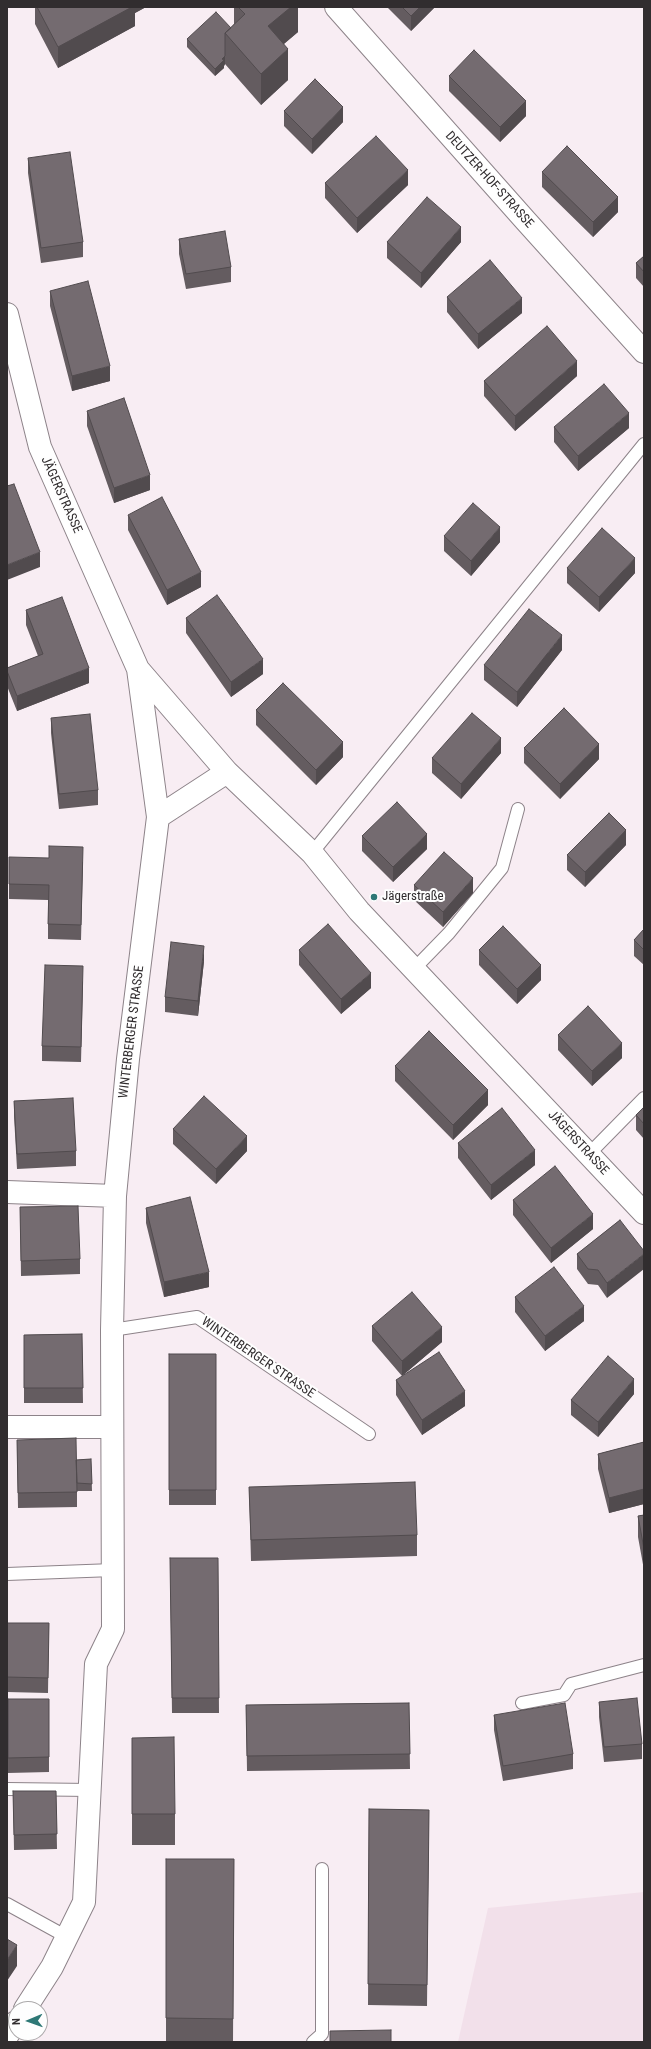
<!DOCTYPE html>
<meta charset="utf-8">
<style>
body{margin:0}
#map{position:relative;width:651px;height:2049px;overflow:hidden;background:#f8edf3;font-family:"Roboto Condensed",sans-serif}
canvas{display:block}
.frame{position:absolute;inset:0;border:8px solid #312d2f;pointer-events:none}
.north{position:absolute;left:8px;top:2001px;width:40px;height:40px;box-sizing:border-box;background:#fefefe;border:1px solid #acaaab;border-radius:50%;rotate:268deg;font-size:11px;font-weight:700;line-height:16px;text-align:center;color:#312d2f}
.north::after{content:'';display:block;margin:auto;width:14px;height:18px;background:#2e7876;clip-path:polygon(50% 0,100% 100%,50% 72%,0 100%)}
</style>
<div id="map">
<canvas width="651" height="2049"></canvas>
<div class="frame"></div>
<div class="north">N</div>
</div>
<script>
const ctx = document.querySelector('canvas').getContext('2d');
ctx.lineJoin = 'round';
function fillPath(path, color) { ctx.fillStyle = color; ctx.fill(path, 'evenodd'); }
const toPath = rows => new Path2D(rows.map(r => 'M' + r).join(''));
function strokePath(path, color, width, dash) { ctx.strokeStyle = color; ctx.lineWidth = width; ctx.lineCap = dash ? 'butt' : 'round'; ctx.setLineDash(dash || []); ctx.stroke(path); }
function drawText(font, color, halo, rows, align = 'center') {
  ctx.font = font + ' "Roboto Condensed",sans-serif'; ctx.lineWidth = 4; ctx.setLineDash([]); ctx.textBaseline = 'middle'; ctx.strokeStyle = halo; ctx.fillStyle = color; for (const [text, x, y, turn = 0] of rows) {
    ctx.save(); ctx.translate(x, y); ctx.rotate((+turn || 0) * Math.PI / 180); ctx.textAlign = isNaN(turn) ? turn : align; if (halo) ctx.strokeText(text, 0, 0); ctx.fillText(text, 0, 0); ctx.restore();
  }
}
fillPath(toPath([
 [644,1892,644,2042,458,2042,488,1908]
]), '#f2e0ea');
const service = toPath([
 [312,853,644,444],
 [414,969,449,933,502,868,518,809],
 [589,1154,644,1098],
 [112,1330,197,1317,369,1434],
 [7,1574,113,1570],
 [522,1703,564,1695,571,1684,644,1665],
 [7,1789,91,1790],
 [7,1904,67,1937],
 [313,2042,322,2034,322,1869]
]);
const minor = toPath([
 [336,7,525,220,644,352],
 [7,314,40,447,138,669,227,772,312,853,359,911,644,1213],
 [138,669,158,817],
 [7,1192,115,1196],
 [7,1427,112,1427],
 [25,2009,52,1967,84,1902,96,1664,113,1629,112,1330,115,1196,128,1059,158,817,227,772],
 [7,2036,16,2022]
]);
strokePath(service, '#8d8389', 14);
strokePath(minor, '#8d8389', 24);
strokePath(service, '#fff', 12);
strokePath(minor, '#fff', 22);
fillPath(toPath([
 [35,7,146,7,135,13,135,26,58,68,35,24],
 [234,7,298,7,298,32,284,44,288,80,261,105,225,64,224,66,224,68,215,76,187,47,187,39,231,28,234,24],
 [387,7,435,7,411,31],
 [449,76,526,116,500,142,449,91],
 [284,111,343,122,312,154,284,126],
 [28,158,83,242,83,257,41,263,28,173],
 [542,172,618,212,593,237,542,187],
 [325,183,408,185,357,233,325,198],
 [179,239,231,267,231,282,186,289,179,254],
 [387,242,461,242,421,288,387,258],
 [644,256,644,287,636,278,636,263],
 [50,291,110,381,72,391,50,306],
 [447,297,522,313,478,349,447,312],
 [577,376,515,431,484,396,484,381],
 [87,411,150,490,114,503,87,426],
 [554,427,629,428,578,471,554,442],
 [128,515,201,587,167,605,128,530],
 [444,536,500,542,471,576,444,551],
 [567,568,635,573,599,612,567,583],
 [26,610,89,683,17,711,7,686,7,668,38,656,26,625],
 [186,618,263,674,231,697,186,633],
 [562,650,517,707,484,680,484,665],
 [256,710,343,757,316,785,256,725],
 [51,718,98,790,98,805,59,809,51,733],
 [524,748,599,759,560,799,524,763],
 [501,753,461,799,432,773,432,758],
 [362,836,427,849,393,882,362,851],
 [626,845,585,887,567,870,567,855],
 [83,862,81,940,48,939,48,900,9,899,9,884],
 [414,885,473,893,443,927,414,900],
 [644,929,644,965,634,956,634,940],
 [299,950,371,988,341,1014,299,965],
 [479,950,541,980,517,1004,479,965],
 [204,961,198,1016,165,1012,165,997],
 [83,981,81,1062,42,1061,42,1046],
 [558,1035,622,1058,592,1086,558,1050],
 [395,1066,488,1105,453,1140,395,1081],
 [14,1101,76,1151,76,1166,17,1169,14,1116],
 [644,1107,644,1139,636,1130,636,1115],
 [173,1129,247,1151,216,1184,173,1144],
 [458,1143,535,1165,491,1200,458,1158],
 [513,1200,593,1229,551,1263,513,1215],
 [20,1207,80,1259,80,1274,21,1276],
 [146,1208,209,1287,164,1297,146,1223],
 [620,1220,607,1298,598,1285,588,1284,577,1269,577,1254],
 [515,1297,584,1321,545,1351,515,1312],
 [372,1326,442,1342,402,1376,372,1341],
 [82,1334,83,1403,24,1403,24,1335],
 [169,1354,216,1354,216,1505,169,1505],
 [396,1380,465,1406,422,1435,396,1395],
 [634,1394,598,1437,571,1415,571,1400],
 [17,1440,76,1460,91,1459,92,1491,77,1491,77,1507,18,1508],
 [644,1442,644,1504,609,1513,598,1469,598,1454],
 [249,1487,417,1535,417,1556,251,1561],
 [644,1515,644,1570,638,1537,638,1516],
 [170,1558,218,1558,219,1713,172,1713],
 [7,1623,49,1623,48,1693,7,1692],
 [8,1699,49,1699,49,1772,8,1773],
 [599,1702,642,1744,642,1759,604,1762,599,1717],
 [409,1703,410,1769,247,1771,246,1705],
 [494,1715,573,1754,573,1769,503,1781,494,1730],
 [132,1738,175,1814,175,1845,132,1845],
 [13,1791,56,1791,57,1849,14,1850],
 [369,1809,429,1810,427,2006,368,2005],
 [166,1859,234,1859,233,2042,166,2042]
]), '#645c60');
fillPath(toPath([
 [130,7,146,7,135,13,135,26,58,68,58,47],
 [291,7,298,7,298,32,268,57,268,26],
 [420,7,435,7,411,31,411,16],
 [288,49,288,80,261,105,261,74],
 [225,56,225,64,224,66,224,68,215,76,215,69,222,59],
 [526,101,526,116,500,142,500,127],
 [343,107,343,122,312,154,312,139],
 [408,170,408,185,357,233,357,218],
 [618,197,618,212,593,237,593,222],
 [461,227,461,242,421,288,421,273],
 [522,298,522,313,478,349,478,334],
 [577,361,577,376,515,431,515,416],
 [110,366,110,381,72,391,72,376],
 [629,413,629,428,578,471,578,456],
 [150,475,150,490,114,503,114,488],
 [500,527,500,542,471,576,471,561],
 [40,552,40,567,7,580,7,565],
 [635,558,635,573,599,612,599,597],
 [201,572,201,587,167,605,167,590],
 [562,635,562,650,517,707,517,692],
 [263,659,263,674,231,697,231,682],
 [89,668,89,683,17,711,17,696],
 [501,738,501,753,461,799,461,784],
 [343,742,343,757,316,785,316,770],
 [599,744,599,759,560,799,560,784],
 [626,830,626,845,585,887,585,872],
 [427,834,427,849,393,882,393,867],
 [473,878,473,893,443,927,443,912],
 [204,946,204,961,198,1016,198,1001],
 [541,965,541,980,517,1004,517,989],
 [371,973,371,988,341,1014,341,999],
 [622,1043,622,1058,592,1086,592,1071],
 [488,1090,488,1105,453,1140,453,1125],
 [247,1136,247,1151,216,1184,216,1169],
 [535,1150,535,1165,491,1200,491,1185],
 [593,1214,593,1229,551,1263,551,1248],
 [644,1254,644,1269,607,1298,607,1283],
 [209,1272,209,1287,164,1297,164,1282],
 [584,1306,584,1321,545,1351,545,1336],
 [442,1327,442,1342,402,1376,402,1361],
 [634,1379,634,1394,598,1437,598,1422],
 [465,1391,465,1406,422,1435,422,1420],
 [644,1489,644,1504,609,1513,609,1498],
 [17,1945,17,1966,7,1981,7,1960]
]), '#514b4e');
const building = toPath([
 [37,7,132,7,58,47,37,7],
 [238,7,291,7,268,26,288,49,261,74,225,33,245,14,238,7],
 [402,7,420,7,411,16,402,7],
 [216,12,231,28,225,33,225,56,222,59,224,60,215,69,187,39,216,12],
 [474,50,526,101,500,127,449,76,474,50],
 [315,79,343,107,312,139,284,111,315,79],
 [376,136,408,170,357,218,325,183,376,136],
 [567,146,618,197,593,222,542,172,567,146],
 [70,152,83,242,41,248,28,158,70,152],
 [427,197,461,227,421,273,387,242,427,197],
 [225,231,231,267,186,274,179,239,225,231],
 [644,256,644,272,636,263,644,256],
 [490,260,522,298,478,334,447,297,490,260],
 [88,281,110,366,72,376,50,291,88,281],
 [547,326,577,361,515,416,484,381,547,326],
 [604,384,629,413,578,456,554,427,604,384],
 [124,398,150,475,114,488,87,411,124,398],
 [14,484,40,552,7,565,7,486,14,484],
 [162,497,201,572,167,590,128,515,162,497],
 [473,503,500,527,471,561,444,536,473,503],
 [602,528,635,558,599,597,567,568,602,528],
 [217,595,263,659,231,682,186,618,217,595],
 [62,597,89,668,17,696,7,671,7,668,43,654,26,610,62,597],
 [529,609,562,635,517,692,484,665,529,609],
 [283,683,343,742,316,770,256,710,283,683],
 [564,708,599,744,560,784,524,748,564,708],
 [472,713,501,738,461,784,432,758,472,713],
 [90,714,98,790,59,794,51,718,90,714],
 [397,802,427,834,393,867,362,836,397,802],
 [609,813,626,830,585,872,567,855,609,813],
 [49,846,83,847,81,925,48,924,49,885,9,884,9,857,49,858,49,846],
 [444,852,473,878,443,912,414,885,444,852],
 [328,924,371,973,341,999,299,950,328,924],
 [503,926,541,965,517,989,479,950,503,926],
 [644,929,644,950,634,940,644,929],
 [171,942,204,946,198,1001,165,997,171,942],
 [45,965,83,966,81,1047,42,1046,45,965],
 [588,1006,622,1043,592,1071,558,1035,588,1006],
 [429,1031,488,1090,453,1125,395,1066,429,1031],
 [204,1096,247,1136,216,1169,173,1129,204,1096],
 [73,1098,76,1151,17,1154,14,1101,73,1098],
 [644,1107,644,1124,636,1115,644,1107],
 [502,1108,535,1150,491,1185,458,1143,502,1108],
 [555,1166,593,1214,551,1248,513,1200,555,1166],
 [190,1197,209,1272,164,1282,146,1208,190,1197],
 [78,1206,80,1259,21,1261,20,1207,78,1206],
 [620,1220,644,1251,644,1254,607,1283,598,1270,588,1269,577,1254,620,1220],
 [554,1267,584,1306,545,1336,515,1297,554,1267],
 [412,1292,442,1327,402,1361,372,1326,412,1292],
 [82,1334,83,1388,24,1388,24,1335,82,1334],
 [439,1352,465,1391,422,1420,396,1380,439,1352],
 [169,1354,216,1354,216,1490,169,1490,169,1354],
 [608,1356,634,1379,598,1422,571,1400,608,1356],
 [76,1438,77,1492,18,1493,17,1440,76,1438],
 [644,1442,644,1489,609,1498,598,1454,644,1442],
 [91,1459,92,1484,77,1483,76,1460,91,1459],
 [415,1482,417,1535,251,1540,249,1487,415,1482],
 [644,1515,644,1549,638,1516,644,1515],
 [170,1558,218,1558,219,1698,172,1698,170,1558],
 [7,1623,49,1623,48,1678,7,1677,7,1623],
 [637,1698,642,1744,604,1747,599,1702,637,1698],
 [8,1699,49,1699,49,1757,8,1758,8,1699],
 [409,1703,410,1754,247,1756,246,1705,409,1703],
 [565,1703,573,1754,503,1766,494,1715,565,1703],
 [174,1737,175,1814,132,1814,132,1738,174,1737],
 [13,1791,56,1791,57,1834,14,1835,13,1791],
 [369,1809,429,1810,427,1985,368,1984,369,1809],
 [166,1859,234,1859,233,2019,166,2018,166,1859],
 [7,1939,17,1945,7,1960,7,1939],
 [391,2030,391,2042,330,2042,330,2031,391,2030]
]);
fillPath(building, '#746b70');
strokePath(building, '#514b4e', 1);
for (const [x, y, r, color] of [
 [374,897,4,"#2e7876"]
]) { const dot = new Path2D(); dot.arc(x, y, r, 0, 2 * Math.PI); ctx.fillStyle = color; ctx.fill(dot); strokePath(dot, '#fefefe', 1.5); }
drawText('13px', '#312d2f', '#fefefe', [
 ["DEUTZER-HOF-STRASSE",489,180,48],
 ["JÄGERSTRASSE",61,495,66],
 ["WINTERBERGER STRASSE",132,1032,-83],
 ["JÄGERSTRASSE",578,1143,47],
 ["WINTERBERGER STRASSE",258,1358,34]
]);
drawText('13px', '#312d2f', '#fefefe', [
 ["Jägerstraße",382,897]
], 'left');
</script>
